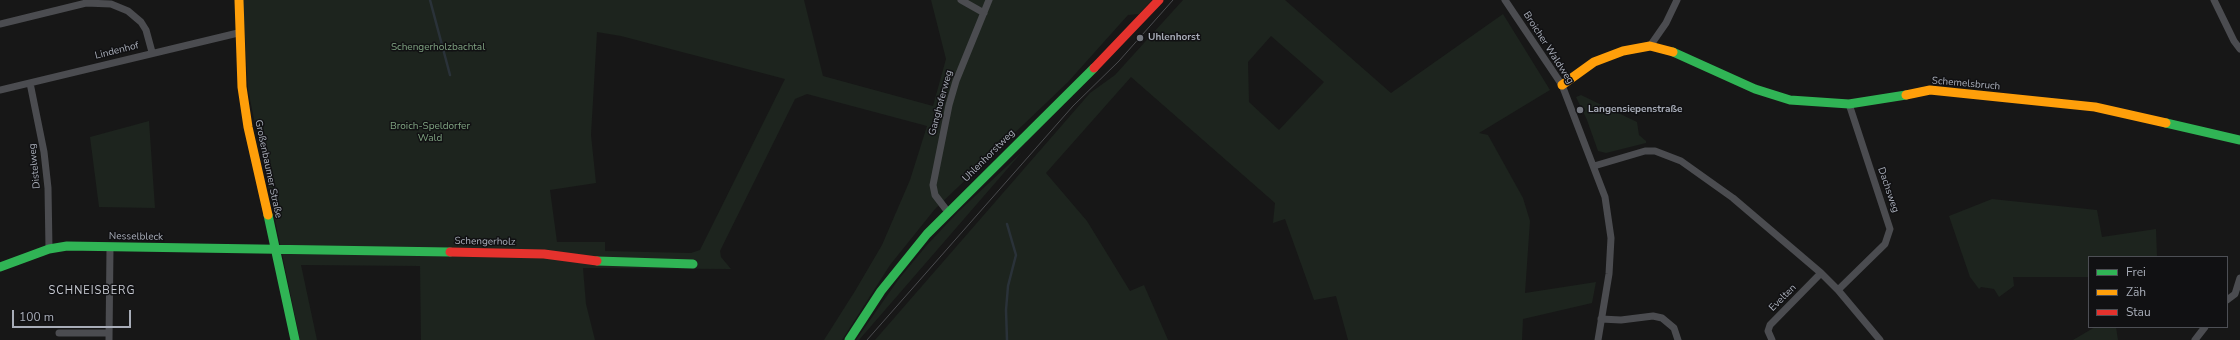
<!DOCTYPE html>
<meta charset="utf-8">
<style>
body{margin:0}
#map{position:relative;width:2240px;height:340px;overflow:hidden;background:#171717;font-family:"Nunito Sans",sans-serif}
canvas{display:block}
.legend{position:absolute;left:2088px;top:256px;width:140px;height:72px;box-sizing:border-box;background:#111113;border:1px solid #4d4f55;margin:0;padding:5px 7px;list-style:none;font-size:12px;color:#a8adb8}
.legend li{display:flex;align-items:center;gap:8px;height:20px}
.legend b{width:20px;border:1px solid #4d4f55}
.scale{position:absolute;left:12px;top:310px;width:119px;height:18px;box-sizing:border-box;border:2px solid #a8adb8;border-top:0;padding-left:5px;font-size:12px;line-height:14px;white-space:nowrap;color:#a8adb8;-webkit-text-stroke:3px #111113;paint-order:stroke}
</style>
<div id="map">
<canvas width="2240" height="340"></canvas>
<ul class="legend">
<li><b style="height:5px;background:#30b455"></b>Frei</li>
<li><b style="height:5px;background:#ff9f0a"></b>Zäh</li>
<li><b style="height:5px;background:#e5322d"></b>Stau</li>
</ul>
<div class="scale">100 m</div>
</div>
<script>
const ctx = document.querySelector('canvas').getContext('2d');
ctx.lineJoin = 'round';
function fillPath(path, color) { ctx.fillStyle = color; ctx.fill(path, 'evenodd'); }
const toPath = rows => new Path2D(rows.map(r => 'M' + r).join(''));
function strokePath(path, color, width, dash) { ctx.strokeStyle = color; ctx.lineWidth = width; ctx.lineCap = dash ? 'butt' : 'round'; ctx.setLineDash(dash || []); ctx.stroke(path); }
function drawText(font, color, halo, rows, align = 'center') {
  ctx.font = font + ' "Nunito Sans",sans-serif'; ctx.lineWidth = 3; ctx.setLineDash([]); ctx.textBaseline = 'middle'; ctx.strokeStyle = halo; ctx.fillStyle = color; for (const [text, x, y, turn = 0] of rows) {
    ctx.save(); ctx.translate(x, y); ctx.rotate((+turn || 0) * Math.PI / 180); ctx.textAlign = isNaN(turn) ? turn : align; if (halo) ctx.strokeText(text, 0, 0); ctx.fillText(text, 0, 0); ctx.restore();
  }
}
fillPath(toPath([
 [243,0,804,0,823,76,933,106,946,59,931,0,1152,0,1139,14,1128,15,1068,82,935,209,890,265,842,340,824,340,855,291,882,245,910,180,927,126,807,94,795,99,720,251,721,257,731,269,583,268,586,304,595,340,421,340,420,266,301,265,317,340,300,340,248,90],
 [597,32,621,36,785,79,700,250,691,253,605,251,605,242,557,242,550,190,596,183,591,135],
 [1183,0,1285,0,1391,93,1503,14,1550,90,1479,133,1488,135,1523,198,1530,221,1525,293,1596,282,1592,303,1523,319,1522,340,1348,340,1336,296,1314,300,1285,219,1273,223,1275,203,1131,77,1046,173,1087,221,1130,291,1144,285,1168,340,875,340,1090,93,1115,75],
 [1271,36,1324,82,1279,130,1249,102,1248,62],
 [1581,95,1637,122,1639,135,1646,141,1646,143,1606,153,1598,151,1587,120,1576,97],
 [149,121,155,208,99,207,90,137],
 [1022,152,859,340,856,340,898,280,927,245,958,212],
 [1992,199,2097,210,2102,237,2156,229,2157,257,2089,257,2089,277,2013,277,2014,286,1999,297,1994,289,1981,287,1979,289,1970,277,1949,216],
 [2095,327,2116,327,2118,340,2073,340]
]), '#1d241e');
strokePath(toPath([
 [430,0,450,75],
 [1007,224,1016,255,1008,286,1006,310,1007,340]
]), '#2a3239', 2.5);
strokePath(toPath([
 [961,0,984,13],
 [1505,0,1562,85,1605,197,1611,238,1609,274,1598,340],
 [2214,0,2234,41,2240,49],
 [0,24,86,3,111,4,128,11,141,22,146,30,152,52],
 [1650,46,1666,23,1677,0],
 [30,83,44,152,48,188,49,249],
 [0,90,238,33],
 [1594,166,1645,151,1655,151,1681,161,1733,198,1821,273,1838,290,1880,340],
 [948,212,935,195,933,185,949,105,956,81,989,0],
 [1838,290,1885,244,1890,229,1849,104],
 [2227,300,2235,294,2240,278],
 [1601,319,1621,320,1653,316,1662,318,1674,328,1678,340],
 [59,333,109,333],
 [109,340,110,248],
 [1772,340,1768,331,1770,325,1821,273],
 [2195,340,2205,327]
]), '#4b4c50', 7);
strokePath(toPath([
 [1673,52,1755,89,1790,100,1849,104,1906,95],
 [2166,123,2240,140],
 [268,215,295,340],
 [597,261,693,264],
 [0,267,49,249,67,246,450,252],
 [849,340,881,291,927,234,1094,68]
]), '#30b455', 9);
strokePath(toPath([
 [239,0,242,87,248,127,268,215],
 [1562,85,1594,62,1623,51,1650,46,1673,52],
 [1906,95,1930,90,2095,107,2166,123]
]), '#ff9f0a', 9);
strokePath(toPath([
 [1094,68,1159,0],
 [450,252,544,254,597,261]
]), '#e5322d', 9);
strokePath(toPath([
 [867,340,1073,106,1119,61,1173,0]
]), '#4b4c4f', 1);
for (const [x, y, r, color] of [
 [1140,38,4,"#757880"],
 [1580,110,4,"#757880"]
]) { const dot = new Path2D(); dot.arc(x, y, r, 0, 2 * Math.PI); ctx.fillStyle = color; ctx.fill(dot); strokePath(dot, '#111113', 1.5); }
drawText('bold 10px', '#a8adb8', '#111113', [
 ["Uhlenhorst",1148,38],
 ["Langensiepenstraße",1588,110]
], 'left');
drawText('10px', '#7fa381', '#111113', [
 ["Schengerholzbachtal",438,48],
 ["Broich-Speldorfer",430,127],
 ["Wald",430,139]
]);
drawText('10px', '#a8adb8', '#111113', [
 ["Broicher Waldweg",1548,48,57],
 ["Lindenhof",117,51,-14],
 ["Schemelsbruch",1966,84,5],
 ["Ganghoferweg",941,103,-75],
 ["Uhlenhorstweg",989,156,-45],
 ["Distelweg",35,166,-96],
 ["Großenbaumer Straße",268,169,78],
 ["Dachsweg",1888,190,71],
 ["Nesselbleck",136,237,1],
 ["Schengerholz",485,242,1],
 ["Evelten",1783,298,-45]
]);
ctx.letterSpacing = '1px';
drawText('11px', '#c9ccd4', '#111113', [
 ["SCHNEISBERG",92,291]
]);
ctx.letterSpacing = '0px';
</script>
